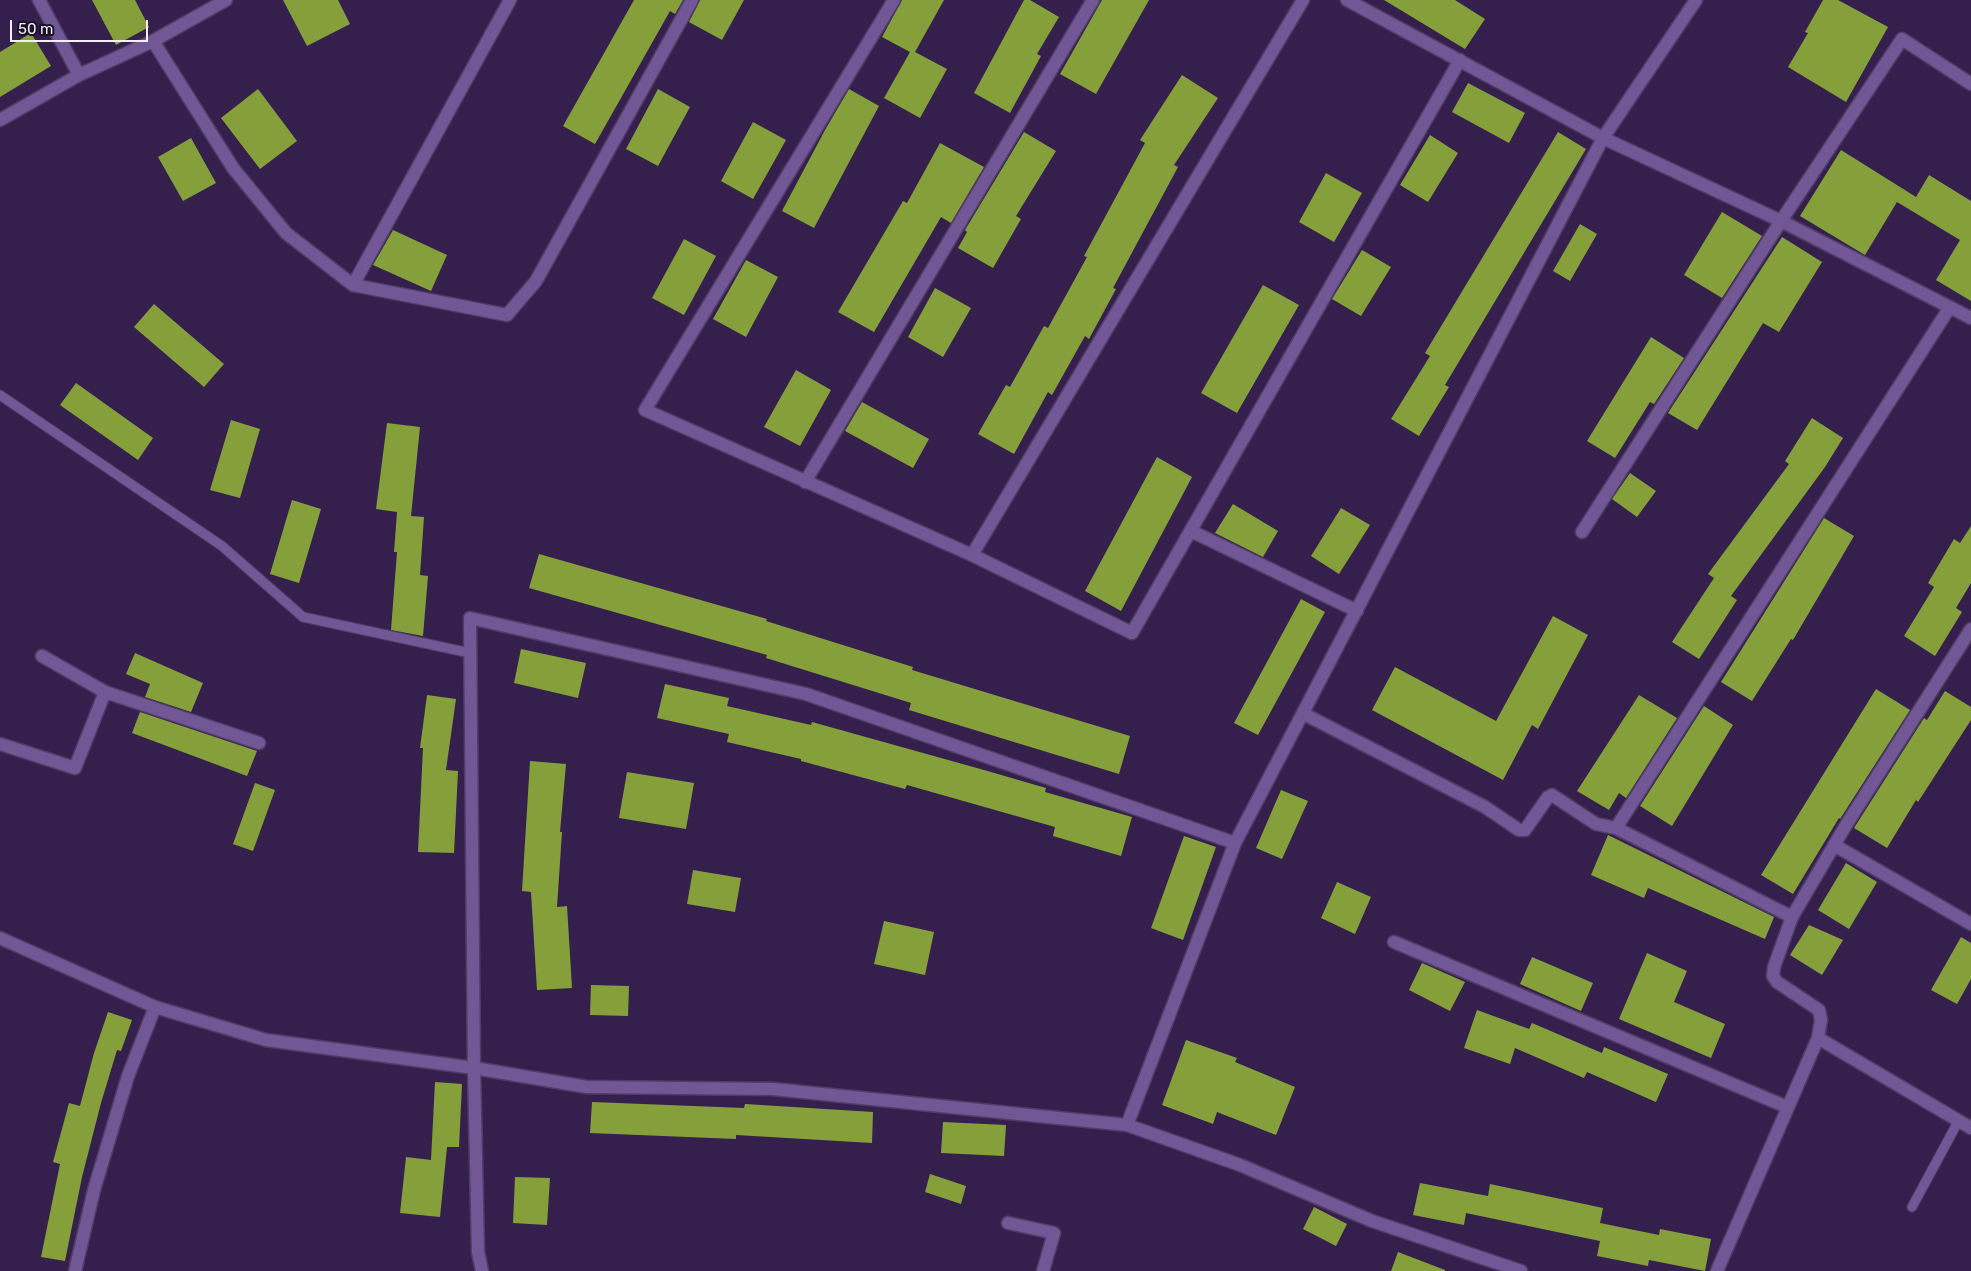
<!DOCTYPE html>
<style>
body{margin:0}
#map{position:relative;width:1971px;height:1271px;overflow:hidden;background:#35204d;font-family:Rubik,sans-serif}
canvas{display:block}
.scale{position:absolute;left:10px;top:20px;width:138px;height:22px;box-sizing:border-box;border:2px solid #f3effb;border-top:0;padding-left:6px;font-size:15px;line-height:18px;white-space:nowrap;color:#f3effb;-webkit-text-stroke:4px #181024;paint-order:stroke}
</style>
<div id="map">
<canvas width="1971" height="1271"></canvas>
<div class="scale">50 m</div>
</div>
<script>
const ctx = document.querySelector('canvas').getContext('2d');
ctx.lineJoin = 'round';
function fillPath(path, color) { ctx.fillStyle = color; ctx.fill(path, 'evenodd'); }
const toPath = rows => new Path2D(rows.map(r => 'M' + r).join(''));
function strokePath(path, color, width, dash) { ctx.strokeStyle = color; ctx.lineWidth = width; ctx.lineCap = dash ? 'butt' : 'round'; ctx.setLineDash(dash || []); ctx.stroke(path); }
fillPath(toPath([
 [92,0,135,0,149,27,116,45],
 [283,0,338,0,350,24,307,46],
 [634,0,683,0,675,14,670,11,595,144,563,126],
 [700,0,744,0,722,40,689,22],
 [902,0,944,0,915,52,947,69,920,118,884,98,910,52,882,37],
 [1024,0,1030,0,1059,17,1037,54,1041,56,1010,113,974,93],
 [1102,0,1149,0,1096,94,1060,74],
 [1384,0,1455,0,1485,19,1465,49],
 [1823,0,1838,0,1888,27,1846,102,1788,67,1808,33,1805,32],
 [31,33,51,66,0,97,0,52],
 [1182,75,1218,98,1174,165,1178,167,1113,288,1116,289,1089,339,1085,336,1052,395,1048,392,1014,454,978,434,1006,385,1010,387,1044,326,1048,328,1087,257,1084,256,1145,143,1140,140],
 [1468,83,1525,113,1509,143,1452,112],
 [258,89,297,141,260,169,221,118],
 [658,89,690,107,658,166,626,149],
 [849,89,879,106,814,228,782,211,825,130],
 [753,122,786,140,753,199,721,181],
 [1024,132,1056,151,1016,216,1021,219,993,268,958,248,967,232,965,230],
 [1558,132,1586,149,1445,385,1449,387,1419,436,1391,419,1430,356,1425,353],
 [1430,135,1458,153,1428,202,1400,185],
 [191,138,216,183,183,201,158,157],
 [940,143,984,167,951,223,941,217,874,332,838,312,903,201,907,203],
 [1841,150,1916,197,1929,175,1971,201,1971,301,1936,280,1960,240,1897,202,1865,255,1800,216],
 [1326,173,1362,193,1334,242,1299,222],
 [1722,212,1762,236,1722,298,1684,275],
 [1580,224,1597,234,1570,281,1553,271],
 [393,230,447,255,431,291,373,265],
 [1782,237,1822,262,1779,332,1763,323,1697,430,1668,413],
 [684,239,716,256,684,315,652,298],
 [1362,250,1391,267,1361,316,1332,299],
 [746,260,778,277,746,337,713,319],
 [1263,285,1299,305,1237,413,1201,393],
 [935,288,971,308,943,357,908,337],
 [154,304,224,364,204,387,134,327],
 [1651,337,1684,358,1654,404,1650,402,1615,458,1587,441],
 [796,370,831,390,800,446,764,427],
 [76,383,153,438,138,460,60,405],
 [862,402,929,439,913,468,845,431],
 [1812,418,1843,438,1825,467,1731,596,1737,600,1699,659,1672,642,1714,578,1708,574,1789,464,1785,461],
 [231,420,260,429,240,498,210,490],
 [387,423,420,427,411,516,424,517,420,575,428,576,423,636,391,630,397,552,394,552,397,512,376,509],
 [1157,457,1192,477,1121,611,1085,591],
 [1630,473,1656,491,1637,517,1612,499],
 [292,500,321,509,299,583,270,574],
 [1233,504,1278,531,1263,557,1215,533],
 [1341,508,1370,525,1339,574,1311,556],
 [1824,518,1854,536,1793,640,1791,639,1752,701,1721,682],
 [1971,526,1971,583,1956,608,1962,612,1935,656,1904,636,1934,587,1928,583,1954,539,1960,543],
 [539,554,767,619,766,621,913,667,912,670,1130,736,1119,774,909,710,911,703,766,658,767,655,529,588],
 [1301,599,1325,612,1258,735,1234,723],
 [1553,616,1588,635,1538,729,1532,725,1503,780,1372,710,1395,667,1496,721],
 [521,649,586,663,578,698,514,683],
 [135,653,203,683,191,712,145,697,150,684,126,674],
 [665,684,729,698,727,706,811,725,812,722,984,770,1046,788,1045,792,1132,817,1121,856,1053,836,1055,827,907,785,905,789,801,761,801,759,727,742,729,734,657,718],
 [1876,689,1910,710,1840,819,1839,818,1793,894,1761,875],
 [1945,691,1971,707,1971,720,1918,802,1916,800,1887,848,1854,828,1924,718,1927,720],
 [427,695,456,699,446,770,458,771,454,853,418,852,423,748,420,748],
 [1639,695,1677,718,1626,798,1619,793,1609,810,1577,791],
 [1704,706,1733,725,1672,826,1640,806],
 [140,712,257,751,247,776,132,733],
 [530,761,566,764,560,832,562,832,557,907,567,906,572,988,537,990,531,892,522,891],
 [627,772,694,783,686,829,619,818],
 [255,783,275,790,253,851,233,844],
 [1281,790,1308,801,1282,859,1256,848],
 [1608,835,1774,917,1765,939,1648,888,1644,898,1591,875],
 [1184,836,1216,847,1183,940,1151,928],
 [1846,863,1877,882,1849,929,1818,910],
 [693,870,741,878,735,912,687,904],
 [1337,882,1371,897,1355,934,1321,918],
 [884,921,934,932,925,975,874,964],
 [1809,925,1843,940,1822,975,1790,955],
 [1961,937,1971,943,1971,979,1957,1004,1931,990],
 [1647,953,1687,971,1674,1002,1725,1024,1711,1058,1619,1019],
 [1532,957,1593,983,1581,1011,1520,984],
 [1422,963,1465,982,1450,1011,1409,990],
 [591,985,629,986,628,1016,590,1015],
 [1477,1010,1529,1029,1532,1023,1602,1053,1604,1047,1668,1074,1656,1102,1587,1072,1584,1078,1515,1048,1510,1064,1464,1048],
 [108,1012,132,1020,121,1051,117,1050,101,1103,82,1177,65,1261,41,1257,60,1164,53,1162,69,1103,80,1106,94,1053],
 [1186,1040,1237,1058,1235,1062,1295,1087,1276,1135,1217,1112,1213,1124,1162,1105],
 [435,1082,462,1084,459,1147,447,1147,440,1217,400,1213,406,1157,431,1160],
 [592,1102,744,1108,745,1104,873,1112,872,1143,736,1135,736,1139,590,1133],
 [943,1122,1006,1125,1004,1156,941,1153],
 [930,1174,966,1186,961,1204,925,1192],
 [515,1177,550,1178,547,1225,513,1223],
 [1420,1183,1488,1196,1490,1184,1603,1208,1600,1223,1659,1235,1660,1229,1711,1239,1705,1271,1649,1260,1648,1266,1597,1256,1600,1241,1466,1213,1464,1225,1413,1215],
 [1314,1207,1347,1224,1336,1246,1303,1229],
 [1398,1252,1445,1270,1445,1271,1391,1271]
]), '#85a03b');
const service = toPath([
 [0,395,222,546,303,617,470,653],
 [1912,1207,1959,1120]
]);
const minor = toPath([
 [39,0,79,75],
 [510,0,353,285,507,315,536,281,692,0],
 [894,0,645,410,972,555],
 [1303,0,972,555,1132,633,1460,60],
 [1347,0,1603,138,1781,221,1971,318],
 [153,41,233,168,286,233,353,285],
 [0,120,79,75,153,41,226,0],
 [805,482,1093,0],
 [1191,531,1357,611],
 [1582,532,1781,221,1902,39,1971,84],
 [105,692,259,743],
 [1304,714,1485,807,1519,830,1525,830,1548,797,1552,795,1596,824,1616,828],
 [0,744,75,768,105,692,42,656],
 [1834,845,1971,924],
 [1792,917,1616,828,1950,307],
 [1394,942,1787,1107],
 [1818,1038,1971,1128],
 [1127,1125,1235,843,1603,138,1696,0],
 [1008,1223,1054,1233,1043,1271],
 [75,1271,94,1190,128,1076,155,1007],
 [482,1271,478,1252,474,1068,470,618,806,694,1235,843],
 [1717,1271,1818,1038,1821,1020,1819,1010,1777,982,1773,976,1774,967,1792,917,1846,825,1971,629]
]);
const tertiary = toPath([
 [0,938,155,1007,266,1040,474,1068,587,1087,773,1089,1127,1125,1240,1165,1372,1221,1521,1271]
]);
strokePath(service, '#503d65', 11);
strokePath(minor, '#503d65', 15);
strokePath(tertiary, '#503d65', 15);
strokePath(service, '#725796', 9);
strokePath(minor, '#725796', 12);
strokePath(tertiary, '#725796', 12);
</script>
